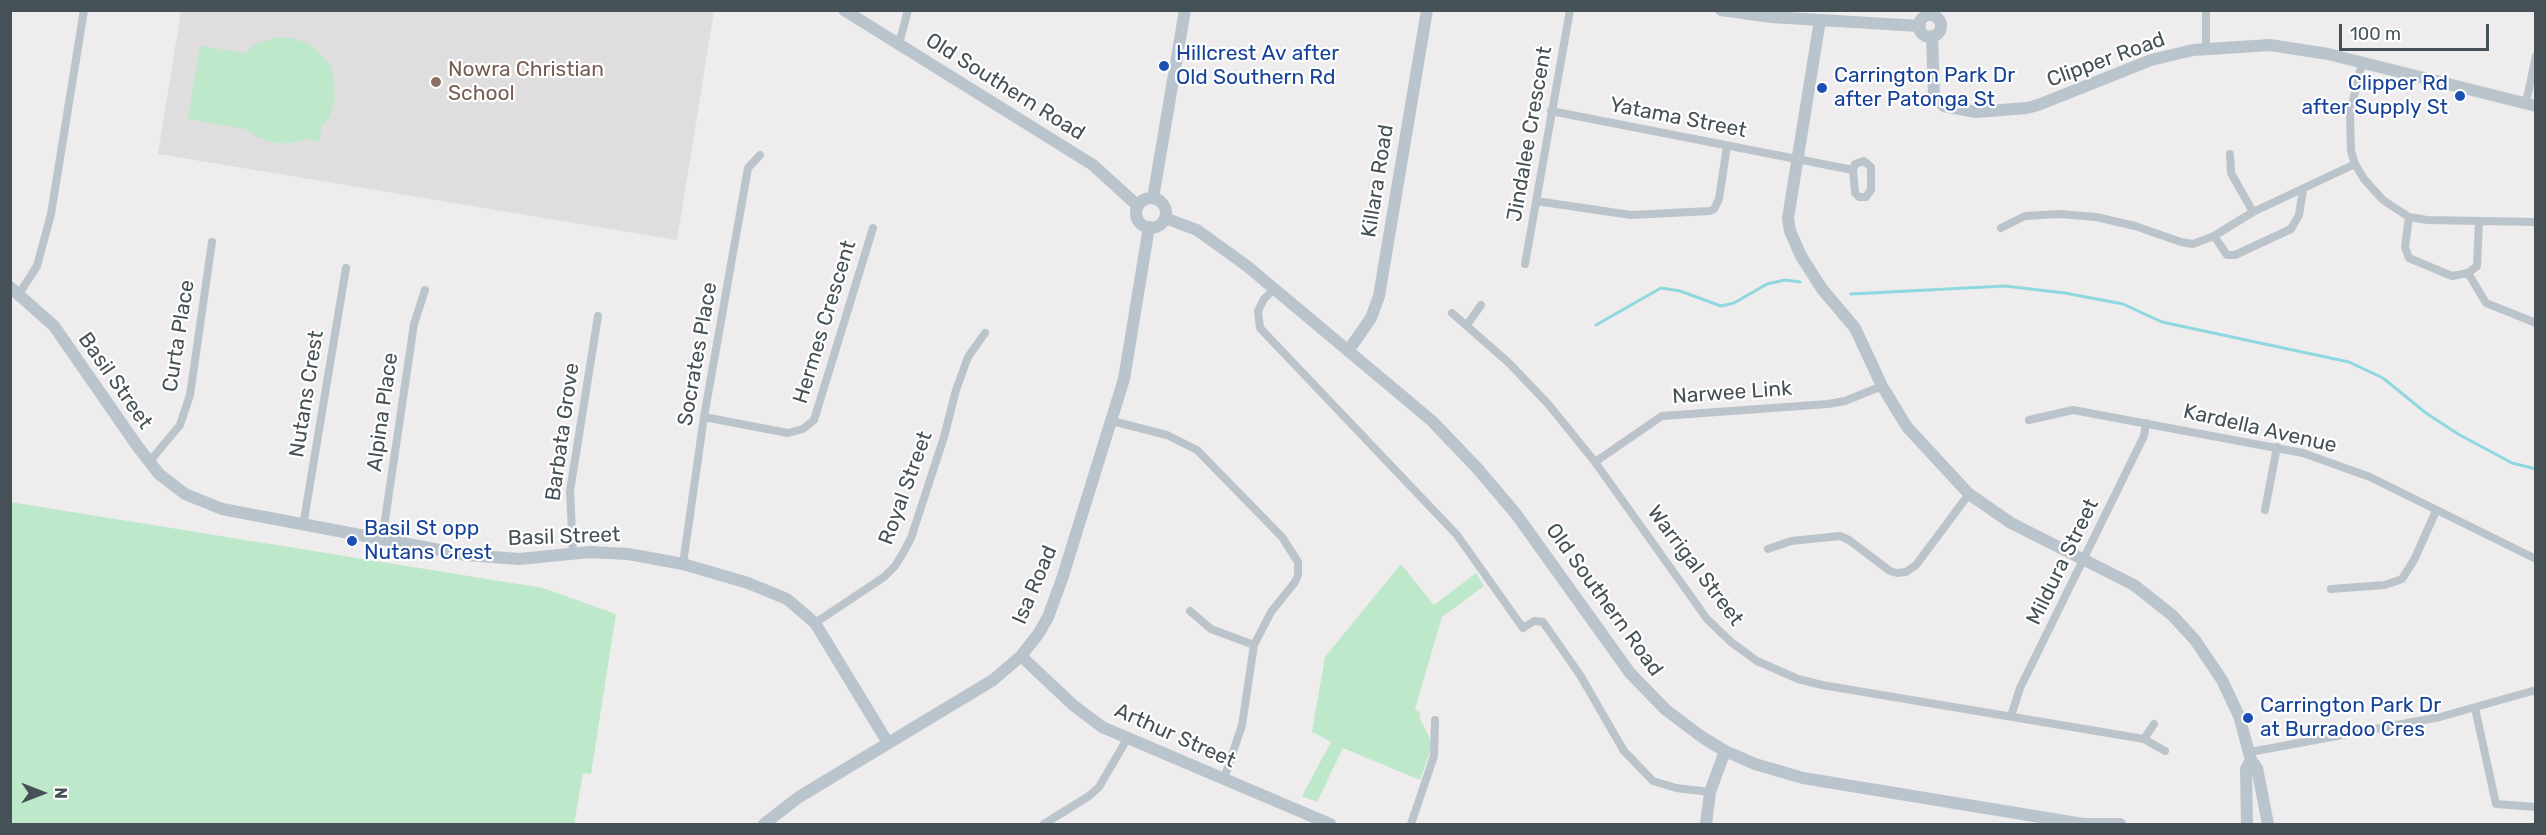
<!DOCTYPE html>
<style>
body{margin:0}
#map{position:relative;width:2546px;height:835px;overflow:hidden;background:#eeecec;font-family:Rubik,sans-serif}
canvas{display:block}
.frame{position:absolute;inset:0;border:12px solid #465157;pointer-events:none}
.north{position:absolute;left:12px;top:763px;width:60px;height:60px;-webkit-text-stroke:4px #fff;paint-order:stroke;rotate:90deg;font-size:16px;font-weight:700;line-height:24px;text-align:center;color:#465157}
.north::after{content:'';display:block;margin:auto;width:21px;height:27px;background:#465157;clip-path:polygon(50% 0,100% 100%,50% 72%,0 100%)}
.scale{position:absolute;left:2339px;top:24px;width:150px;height:27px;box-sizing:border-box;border:3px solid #465157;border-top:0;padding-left:8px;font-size:18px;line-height:21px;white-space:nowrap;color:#465157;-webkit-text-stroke:4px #fff;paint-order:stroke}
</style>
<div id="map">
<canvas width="2546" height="835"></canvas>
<div class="frame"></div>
<div class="north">N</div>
<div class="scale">100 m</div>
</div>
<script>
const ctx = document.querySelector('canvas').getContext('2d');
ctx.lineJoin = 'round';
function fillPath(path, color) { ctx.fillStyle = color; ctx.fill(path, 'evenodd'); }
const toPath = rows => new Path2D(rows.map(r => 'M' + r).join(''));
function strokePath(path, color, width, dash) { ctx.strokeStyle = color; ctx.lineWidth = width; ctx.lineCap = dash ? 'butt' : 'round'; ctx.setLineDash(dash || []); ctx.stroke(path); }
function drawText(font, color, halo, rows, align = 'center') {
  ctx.font = font + ' Rubik,sans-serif'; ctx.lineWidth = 4.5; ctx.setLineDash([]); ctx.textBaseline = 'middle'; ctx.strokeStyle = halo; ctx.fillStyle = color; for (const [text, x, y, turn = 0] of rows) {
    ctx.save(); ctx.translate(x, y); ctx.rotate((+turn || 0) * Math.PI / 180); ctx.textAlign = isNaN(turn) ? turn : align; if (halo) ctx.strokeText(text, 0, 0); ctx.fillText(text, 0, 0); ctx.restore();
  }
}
fillPath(toPath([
 [181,11,714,11,677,240,158,154]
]), '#dfdddd');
fillPath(toPath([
 [273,38,292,38,309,44,323,56,332,68,335,99,329,117,322,126,319,141,304,139,293,143,274,143,257,137,246,129,188,119,200,46,245,53,256,44],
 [10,502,543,588,616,614,591,774,583,773,574,824,11,824],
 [1401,564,1434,605,1476,573,1484,586,1442,617,1415,709,1420,712,1420,719,1431,741,1431,749,1420,780,1343,748,1317,802,1302,796,1331,742,1312,732,1325,657]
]), '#bee8ca');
strokePath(toPath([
 [1851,294,2005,286,2065,293,2123,304,2162,322,2349,362,2383,378,2426,413,2458,434,2512,463,2536,469],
 [1596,325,1661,288,1680,291,1721,306,1734,303,1767,284,1785,280,1800,282]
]), '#90d8e0', 3);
strokePath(toPath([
 [2206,10,2206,48],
 [899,44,908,10],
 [2362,63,2350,114,2351,151,2355,164,2364,179,2383,200,2409,217,2427,220,2536,222],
 [2526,103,2536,56],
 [1551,111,1853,170,1855,164,1864,161,1871,167,1871,190,1866,197,1859,197,1855,193,1853,170],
 [2230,154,2231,173,2253,212],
 [1536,201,1631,215,1710,211,1714,209,1719,199,1727,146],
 [2409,217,2405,247,2409,258,2452,276,2468,273,2477,266,2479,221],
 [2001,228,2025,216,2059,214,2096,217,2135,226,2181,242,2193,244,2214,236,2253,212,2355,164],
 [2214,236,2227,255,2235,255,2291,229,2299,215,2303,190],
 [1525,264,1570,10],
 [2468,273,2486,303,2536,323],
 [1275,288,1264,299,1258,311,1260,328,1457,535,1523,628,1534,621,1543,622,1580,675,1624,751,1653,781,1676,788,1710,792],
 [19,294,37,266,51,214,84,10],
 [1452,313,1509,363,1549,405,1595,462,1707,619,1731,642,1757,661,1798,679,1822,685,2144,739,2165,751],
 [1467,325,1481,305],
 [704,417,788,433,803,429,814,420,873,228],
 [2029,420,2073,410,2303,453,2370,477,2536,559],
 [1112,421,1167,435,1197,450,1282,537,1298,562,1298,575,1295,582,1271,612,1254,645,1242,725,1224,779],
 [150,461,180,425,190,395,212,242],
 [1595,462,1662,416,1828,404,1845,401,1882,386],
 [2265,510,2277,447],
 [303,526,346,268],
 [382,540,414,324,425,290],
 [1768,549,1791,541,1840,536,1849,540,1890,571,1897,573,1906,572,1916,565,1969,494],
 [573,554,570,491,598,316],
 [683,564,704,417,748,168,760,155],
 [2331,589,2385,585,2402,579,2414,560,2436,511],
 [1190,611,1211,629,1254,645],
 [815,623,884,577,895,566,903,553,911,538,944,437,956,390,968,357,985,333],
 [2475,708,2496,804,2536,807],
 [2011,716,2020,688,2144,436,2146,423],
 [2144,739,2154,724],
 [2250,752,2440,717,2536,690],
 [1044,824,1089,796,1099,787,1127,739],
 [1411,824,1434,756,1435,720]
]), '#bbc4ca', 8);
strokePath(toPath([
 [844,10,1093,165,1138,206],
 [1721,10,1771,17,1920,26],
 '1919 26a11 11 0 1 1 22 0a11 11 0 1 1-22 0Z',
 [1820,20,1788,218,1790,231,1801,256,1822,289,1855,328,1882,386,1907,427,1969,494,2011,523,2134,585,2172,615,2195,640,2222,680,2239,716,2251,760,2257,768,2268,824],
 [1932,36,1934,96,1944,106,1976,112,2027,108,2038,105,2151,60,2193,50,2270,45,2328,54,2536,106],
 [1153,198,1185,10],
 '1136 213a15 15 0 1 1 30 0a15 15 0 1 1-30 0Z',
 [1165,218,1197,230,1247,266,1432,421,1477,468,1516,514,1630,673,1666,710,1702,737,1725,751,1755,764,1803,778,2083,824],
 [10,287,54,326,138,447,159,474,185,494,222,509,466,555,519,559,590,552,628,554,683,564,748,583,787,599,815,623,888,743],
 [1348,351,1371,318,1379,296,1427,10],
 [1021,656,1073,705,1102,727,1330,824],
 [764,824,799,797,993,680,1021,656,1039,633,1048,617,1062,579,1124,379,1149,227],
 [1706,824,1710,792,1725,751],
 [2081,824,2120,824],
 [2247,824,2246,769,2251,760]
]), '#b9c4cc', 12);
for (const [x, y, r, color] of [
 [1164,66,6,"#1a4fb4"],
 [436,82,6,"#8d6e63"],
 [1822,88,6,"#1a4fb4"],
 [2460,96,6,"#1a4fb4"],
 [352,541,6,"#1a4fb4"],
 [2248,718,6,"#1a4fb4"]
]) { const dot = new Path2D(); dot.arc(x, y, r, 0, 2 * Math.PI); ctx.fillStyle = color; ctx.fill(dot); strokePath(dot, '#fff', 2); }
drawText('21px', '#164399', '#fff', [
 ["Hillcrest Av after",1176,54],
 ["Old Southern Rd",1176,78],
 ["Carrington Park Dr",1834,76],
 ["after Patonga St",1834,100],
 ["Clipper Rd",2448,84,"right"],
 ["after Supply St",2448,108,"right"],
 ["Basil St opp",364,529],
 ["Nutans Crest",364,553],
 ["Carrington Park Dr",2260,706],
 ["at Burradoo Cres",2260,730]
], 'left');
drawText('21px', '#465157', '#fff', [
 ["Clipper Road",2106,60,-20],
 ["Old Southern Road",1005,87,32],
 ["Yatama Street",1678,118,11],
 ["Jindalee Crescent",1530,134,-80],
 ["Killara Road",1378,181,-81],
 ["Hermes Crescent",825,322,-73],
 ["Curta Place",179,336,-81],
 ["Socrates Place",698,354,-80],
 ["Basil Street",115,381,55],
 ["Narwee Link",1732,393,-4],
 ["Nutans Crest",307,394,-81],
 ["Alpina Place",383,412,-82],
 ["Kardella Avenue",2260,429,13],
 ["Barbata Grove",563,432,-82],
 ["Royal Street",906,488,-70],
 ["Basil Street",564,537,-2],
 ["Mildura Street",2063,562,-64],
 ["Warrigal Street",1695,566,53],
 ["Isa Road",1035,585,-67],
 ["Old Southern Road",1604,600,54],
 ["Arthur Street",1175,736,24]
]);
drawText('21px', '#785e54', '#fff', [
 ["Nowra Christian",448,70],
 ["School",448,94]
], 'left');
</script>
